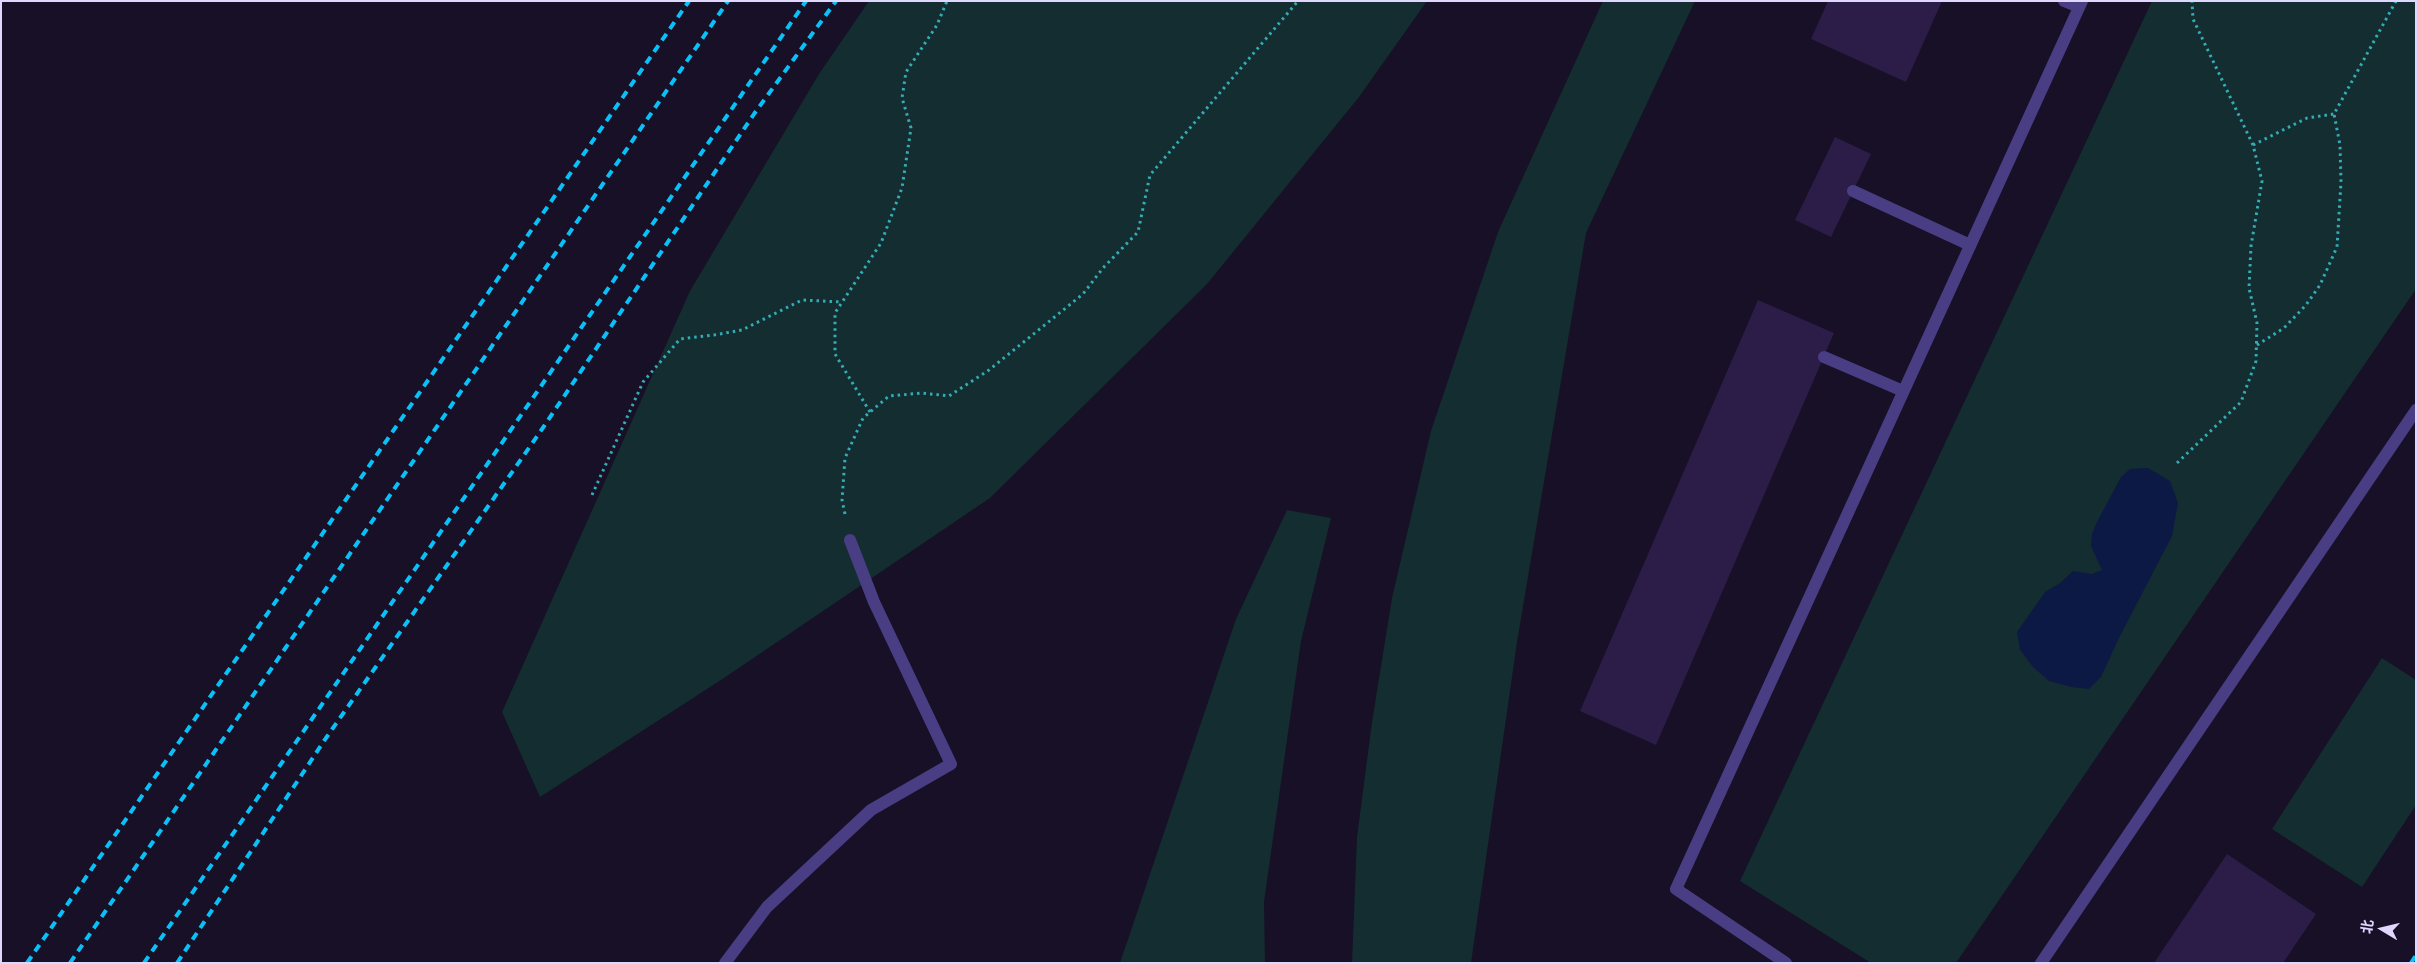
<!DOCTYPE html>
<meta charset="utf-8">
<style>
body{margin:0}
#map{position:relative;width:2417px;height:964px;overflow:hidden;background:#171026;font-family:"IBM Plex Sans","Noto Sans SC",sans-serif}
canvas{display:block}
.frame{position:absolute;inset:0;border:2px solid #e0d7fe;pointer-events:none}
.north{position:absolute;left:2357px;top:904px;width:50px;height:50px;-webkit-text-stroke:4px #171026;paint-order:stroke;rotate:279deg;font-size:14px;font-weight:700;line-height:20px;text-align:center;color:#e0d7fe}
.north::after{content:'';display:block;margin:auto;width:18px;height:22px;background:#e0d7fe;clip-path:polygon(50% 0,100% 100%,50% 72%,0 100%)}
</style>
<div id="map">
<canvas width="2417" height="964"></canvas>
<div class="frame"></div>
<div class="north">北</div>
</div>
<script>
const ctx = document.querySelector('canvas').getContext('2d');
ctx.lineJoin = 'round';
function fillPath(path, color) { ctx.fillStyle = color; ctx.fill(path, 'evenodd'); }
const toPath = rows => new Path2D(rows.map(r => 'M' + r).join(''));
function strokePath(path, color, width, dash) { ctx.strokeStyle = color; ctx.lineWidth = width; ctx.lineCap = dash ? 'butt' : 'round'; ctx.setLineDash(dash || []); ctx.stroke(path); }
fillPath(toPath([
 [869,1,1427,1,1359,97,1207,284,990,498,724,678,540,797,502,712,690,291,819,74],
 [1603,1,1695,1,1586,233,1517,642,1471,963,1352,963,1357,837,1372,722,1392,598,1431,431,1498,232],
 [2152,1,2416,1,2416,289,1956,963,1871,963,1740,881],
 [1287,510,1331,518,1301,641,1264,902,1265,963,1120,963,1236,619],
 [2382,658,2416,680,2416,805,2362,887,2272,829]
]), '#132d30');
fillPath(toPath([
 [2148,468,2170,481,2178,503,2172,536,2119,638,2101,677,2089,689,2071,687,2049,681,2033,667,2020,650,2017,632,2045,592,2060,583,2073,571,2092,574,2102,570,2091,546,2092,534,2097,522,2121,477,2130,469]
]), '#0c1944');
fillPath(toPath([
 [1828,1,1942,1,1906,82,1811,39],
 [1835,137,1871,154,1831,237,1795,220],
 [1758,300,1834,333,1656,745,1580,711],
 [2227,854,2316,914,2283,963,2154,963]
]), '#2b1d47');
strokePath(toPath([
 [2253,145,2307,118,2334,114],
 [2257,345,2284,328,2306,305,2320,285,2337,247,2341,182,2340,145,2334,114,2396,1],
 [870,412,835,354,835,313,881,243,902,188,911,128,902,98,906,72,937,25,947,1],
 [2177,463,2241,402,2256,361,2257,323,2249,288,2251,246,2262,181,2253,145,2193,19,2192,1],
 [592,495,643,382,680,339,714,335,742,330,802,300,841,302],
 [845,514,842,500,845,458,863,418,889,396,922,393,949,396,989,370,1083,294,1103,268,1138,232,1150,175,1298,1]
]), '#33acb5', 3, [2.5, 4]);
strokePath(toPath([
 [2064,1,2079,7],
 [1853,191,1970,245],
 [1824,357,1903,391],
 [725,963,767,907,871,810,951,764,874,602,850,540],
 [1786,963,1676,889,2082,1],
 [2041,963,2416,410]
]), '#493d84', 12);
strokePath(toPath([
 [27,963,689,1],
 [70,963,728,1],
 [144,963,806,1],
 [177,963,326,738,538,435,754,114,836,1],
 [2411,963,2416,955]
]), '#09c1f8', 4, [8, 6]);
</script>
